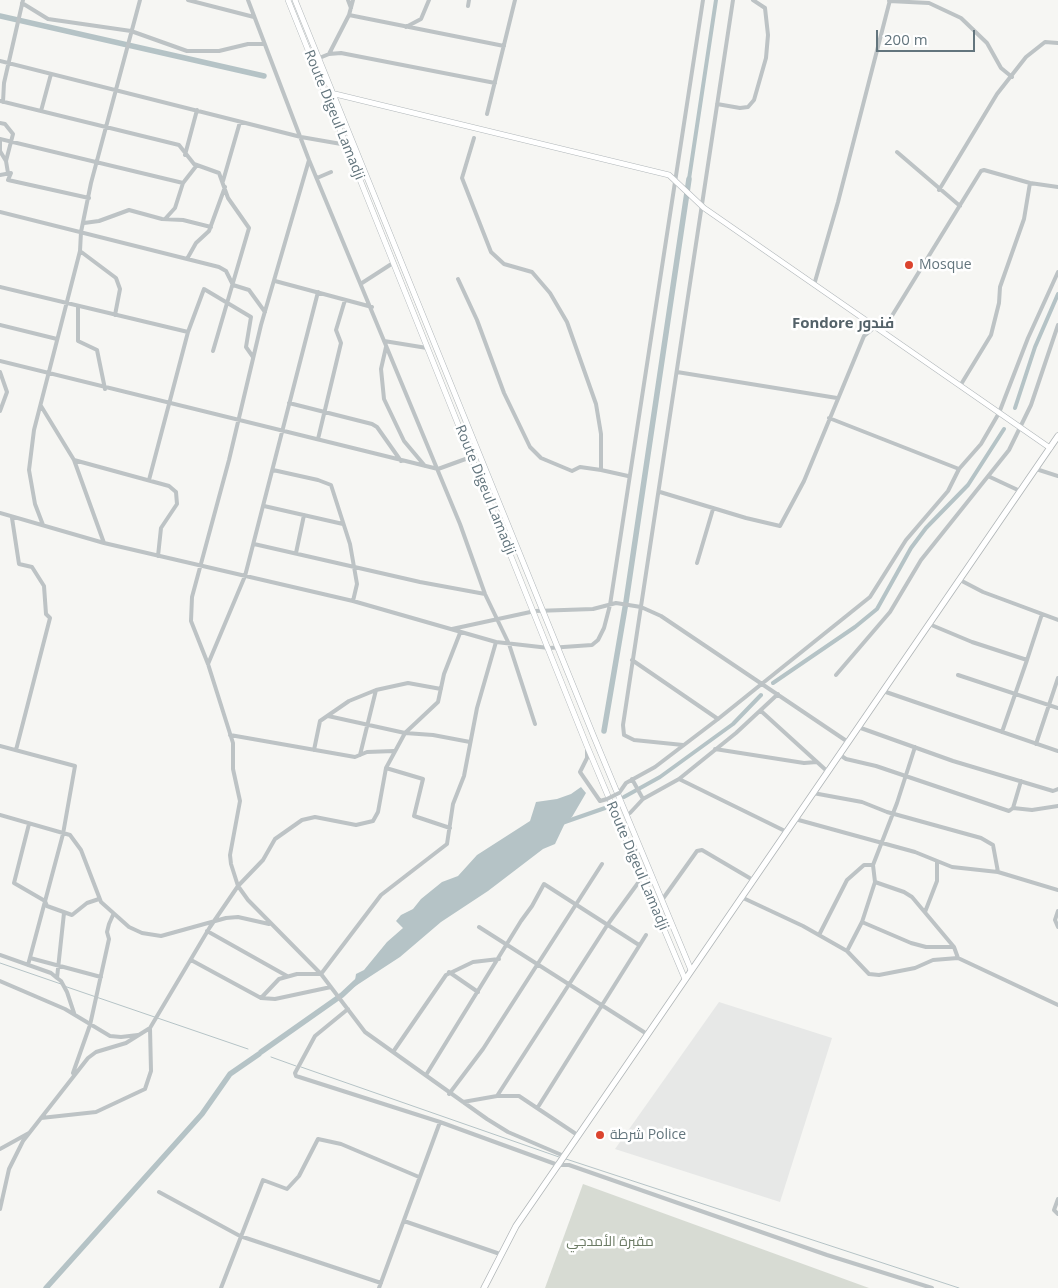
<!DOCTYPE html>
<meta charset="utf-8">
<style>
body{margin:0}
#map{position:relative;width:1058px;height:1288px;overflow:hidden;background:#f6f6f3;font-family:"Open Sans",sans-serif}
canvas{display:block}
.scale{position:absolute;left:876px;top:30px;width:99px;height:22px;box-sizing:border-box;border:2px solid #63757d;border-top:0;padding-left:6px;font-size:15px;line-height:18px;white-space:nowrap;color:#63757d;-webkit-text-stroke:4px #fff;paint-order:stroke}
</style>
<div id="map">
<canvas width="1058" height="1288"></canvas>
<div class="scale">200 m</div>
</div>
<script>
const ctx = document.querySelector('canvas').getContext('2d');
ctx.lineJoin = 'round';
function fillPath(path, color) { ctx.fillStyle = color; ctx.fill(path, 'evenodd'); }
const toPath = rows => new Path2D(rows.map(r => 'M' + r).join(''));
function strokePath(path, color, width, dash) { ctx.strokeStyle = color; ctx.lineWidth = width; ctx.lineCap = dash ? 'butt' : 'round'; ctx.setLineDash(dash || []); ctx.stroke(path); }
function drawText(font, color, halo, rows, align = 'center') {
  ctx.font = font + ' "Open Sans",Cairo,sans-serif'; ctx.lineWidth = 5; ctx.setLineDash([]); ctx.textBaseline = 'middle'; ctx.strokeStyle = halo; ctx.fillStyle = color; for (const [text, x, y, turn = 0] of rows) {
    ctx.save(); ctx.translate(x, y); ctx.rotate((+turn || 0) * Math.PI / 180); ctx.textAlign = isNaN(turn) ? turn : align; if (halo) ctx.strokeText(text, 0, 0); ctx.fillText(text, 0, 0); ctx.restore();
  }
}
fillPath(toPath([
 [719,1002,832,1038,780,1202,615,1149]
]), '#e7e8e7');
fillPath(toPath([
 [583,1184,869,1288,545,1288]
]), '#d7dbd3');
fillPath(toPath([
 [581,787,586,793,572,817,565,823,555,844,543,849,488,891,441,922,400,957,354,987,356,974,364,970,387,942,403,928,396,921,401,915,413,909,421,899,442,882,458,876,477,855,530,821,536,802,557,799,571,794]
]), '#b5c3c6');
strokePath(toPath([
 [0,963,61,984],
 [64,986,248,1049],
 [271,1057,296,1066],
 [301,1067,559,1157],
 [566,1159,959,1288]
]), '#b5c3c6', 1);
strokePath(toPath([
 [689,179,716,0],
 [1015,408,1035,347,1058,294],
 [773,683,855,627,877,609,911,548,926,528,968,485,1004,429],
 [624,797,660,777,733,724,761,695],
 [562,823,605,808]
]), '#b5c3c6', 4);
strokePath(toPath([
 [0,16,264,76],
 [604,731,626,602,689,179],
 [261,1052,342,995,357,981],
 [46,1288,202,1114,230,1074,259,1054]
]), '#b5c3c6', 5.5);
const major = toPath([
 [288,0,587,746,685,979],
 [295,0,594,737,691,970],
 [331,93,669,175,704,208,1050,448]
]);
const highway = toPath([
 [484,1288,516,1226,558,1165,1058,436]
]);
strokePath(major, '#b1b7ba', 6);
strokePath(highway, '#b1b6b8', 7);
strokePath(toPath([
 [188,0,254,17],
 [248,0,309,160,460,524,485,594,509,644,535,724],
 [348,0,351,8],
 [889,1,929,3,961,18,987,43,1001,68,1012,77],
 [22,3,48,19,131,31,187,51,219,51,248,44,264,44],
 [468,6,469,0],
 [349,15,504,46],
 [406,27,421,19,429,0],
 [329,54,349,15,353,0],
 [317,59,329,54,341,53,495,83],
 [0,61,301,137,347,145],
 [0,101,179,145,194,164,219,173,228,198,249,228,213,351],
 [3,102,4,83,23,0],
 [717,104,740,108,748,107,754,100,766,58,768,35,765,8,753,0],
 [41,111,51,74],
 [487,114,515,0],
 [0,123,5,124,13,134,6,161],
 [474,138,462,178,491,252,504,264,532,272,550,293,567,322,596,404,601,434,601,470,628,476],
 [0,139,183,183,197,165],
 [0,139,0,151,6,161,8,173],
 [897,152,960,206],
 [185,155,197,110],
 [309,160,261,325,229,460,192,597,191,621,208,664,233,743,233,769,240,801,230,855,231,864,238,886,248,900,321,974,365,1032,487,1119,508,1132,564,1156],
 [0,175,11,173,8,180,89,198],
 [317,178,331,172],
 [223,181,240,122],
 [939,190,997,94,1026,57,1045,42,1058,43],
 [0,212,219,267,226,271,233,285,249,290,265,312],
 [165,219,175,208,183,183],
 [84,223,99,221,129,210,162,219,183,220,211,227],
 [80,251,116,278,120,289,115,315],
 [187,259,196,243,209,231,225,187],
 [458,279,477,320,504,393,530,447,541,458,572,471,580,467,601,470],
 [275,281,372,307],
 [362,283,393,263],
 [814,285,838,202,890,0],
 [0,287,188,332,204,289,251,317,246,347,253,357],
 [78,307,78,341,97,350,105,389],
 [0,325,57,339],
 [882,332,981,171,984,170,1030,183,1058,187],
 [384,341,427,348],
 [386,347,381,369,384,399,404,441,425,466],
 [0,361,438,469,471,457],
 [0,372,7,392,0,411],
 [677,372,837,398],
 [960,386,991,335,999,303,1000,287,1024,219,1030,183],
 [289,403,372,424,377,427,401,461],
 [41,406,74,460,104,543],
 [829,418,959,469],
 [318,439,341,343,336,330,345,300],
 [74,460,169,486,176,492,177,504,161,528,158,556],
 [1036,469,1058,476],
 [273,470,318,480,331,485,350,544,357,584,353,601],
 [990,477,1020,491],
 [149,480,188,332],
 [660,492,746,518,780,526,804,481,864,336,875,327],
 [264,506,343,524],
 [0,513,104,543,353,601,496,642,549,648,592,645,598,640,604,628,610,605,703,0],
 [12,518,19,564,32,567,44,586,46,614,50,618,16,750],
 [43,525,35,504,29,470,34,430,80,251,81,232,91,183,140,0],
 [254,544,420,582,485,594],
 [296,553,304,515],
 [697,563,713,509],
 [960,580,983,592,1058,620],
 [929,624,972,642,1027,660,1002,732],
 [452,629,535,611,593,609,616,603,641,607,661,616,848,742],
 [632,660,718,719],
 [1027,660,1042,614],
 [208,664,245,576,318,292],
 [836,675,890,612,921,560,1009,450,1031,405,1058,325],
 [958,675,1058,708],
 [883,691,1058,751],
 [761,711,828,772],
 [328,716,405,733,433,735,470,742],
 [858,727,953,761,1053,791,1058,789],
 [230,735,355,757,367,752,394,751],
 [1036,744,1058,678],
 [683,745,634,740,624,735,623,725,733,0],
 [0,746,75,766,63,834,28,965],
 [587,748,587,758,580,772,600,801,607,799],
 [715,749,804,763,817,762],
 [314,750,320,721,349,701,376,690,408,683,441,689],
 [360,755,376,690],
 [840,755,846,759,876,766,1009,811,1013,808,1021,781],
 [386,768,423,779,414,816,450,828],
 [632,779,643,799],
 [679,779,787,832],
 [619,793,626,783,655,767,718,719,870,597,906,540,948,491,959,469,981,444,999,413,1028,338,1058,272],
 [813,793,862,802,887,812,981,838,993,845,998,872],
 [1013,808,1032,810,1058,806],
 [630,813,643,799,679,779,736,733,778,694],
 [0,815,70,835,81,850,101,902,129,927,142,933,161,936,226,918,238,917,269,924],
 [795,819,915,852,952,867,998,872,1058,890],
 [29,824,14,883,45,901,47,906,72,915,87,903,99,899],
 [875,882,904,892,912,897,954,947,958,958],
 [741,897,803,926,847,951,869,974,879,975,915,968,933,960,958,958,1058,1005],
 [662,900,697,851,702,850,753,880],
 [1058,911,1055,920,1058,927],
 [925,912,937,881,937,862],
 [64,913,57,978,61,981,67,992,74,1013],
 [862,922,911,943,926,947,954,947],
 [479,927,647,1034],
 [207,931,287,976],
 [819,935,847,880,864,865,873,865,897,803,915,747],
 [847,951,862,922,875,882,873,865],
 [0,955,51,973,57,978],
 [30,958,101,977],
 [191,960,261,998,275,999,331,987],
 [449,972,478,992],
 [0,981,65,1009,110,1036,121,1037,138,1035],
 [261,998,279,979,297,974,321,974,381,895,447,844,453,804,464,776,477,708,496,642],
 [348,1009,315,1036,295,1073,296,1076,440,1122,558,1165,569,1165,827,1255,932,1288],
 [393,1052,446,975,473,962,499,959],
 [73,1073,90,1025,109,939,107,932,109,924,113,915],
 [426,1075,521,921,532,906,544,884,639,945],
 [449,1094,483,1049,602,864],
 [497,1096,608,924,638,883],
 [463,1102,497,1096,519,1096,579,1136],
 [538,1107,646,935],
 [41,1118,96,1112,145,1089,151,1071,150,1028],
 [0,1149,29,1133],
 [159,1192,240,1236,381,1283],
 [1058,1199,1054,1210,1058,1214],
 [0,1209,9,1169,23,1141,88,1058,96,1052,126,1043,150,1028,210,927,238,886,263,860,275,839,302,820,315,817,356,825,373,821,378,812,386,768,405,733,438,702,444,674,460,633],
 [404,1221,500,1254],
 [221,1288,263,1180,287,1189,299,1176,318,1139,341,1144,419,1177],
 [379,1288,440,1122]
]), '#bdc3c5', 4);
strokePath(major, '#fff', 5);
strokePath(highway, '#fff', 5.5);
strokePath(toPath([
 [607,799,619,793]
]), '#bdc3c5', 4);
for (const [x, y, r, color] of [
 [909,265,5,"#db442e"],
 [600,1135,5,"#db442e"]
]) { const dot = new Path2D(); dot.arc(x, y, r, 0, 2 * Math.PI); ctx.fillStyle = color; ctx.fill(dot); strokePath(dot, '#fff', 2); }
drawText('14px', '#63757d', '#fff', [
 ["Route Digeul Lamadji",334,115,68],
 ["Route Digeul Lamadji",485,490,68],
 ["Route Digeul Lamadji",637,866,67]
]);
drawText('14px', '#63757d', '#fff', [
 ["Mosque",919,265],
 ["شرطة Police",610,1135]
], 'left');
drawText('14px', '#6c7b65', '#fff', [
 ["مقبرة الأمدجي",610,1242]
]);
drawText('bold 15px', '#546269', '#fff', [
 ["Fondore فندور",843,324]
]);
</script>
